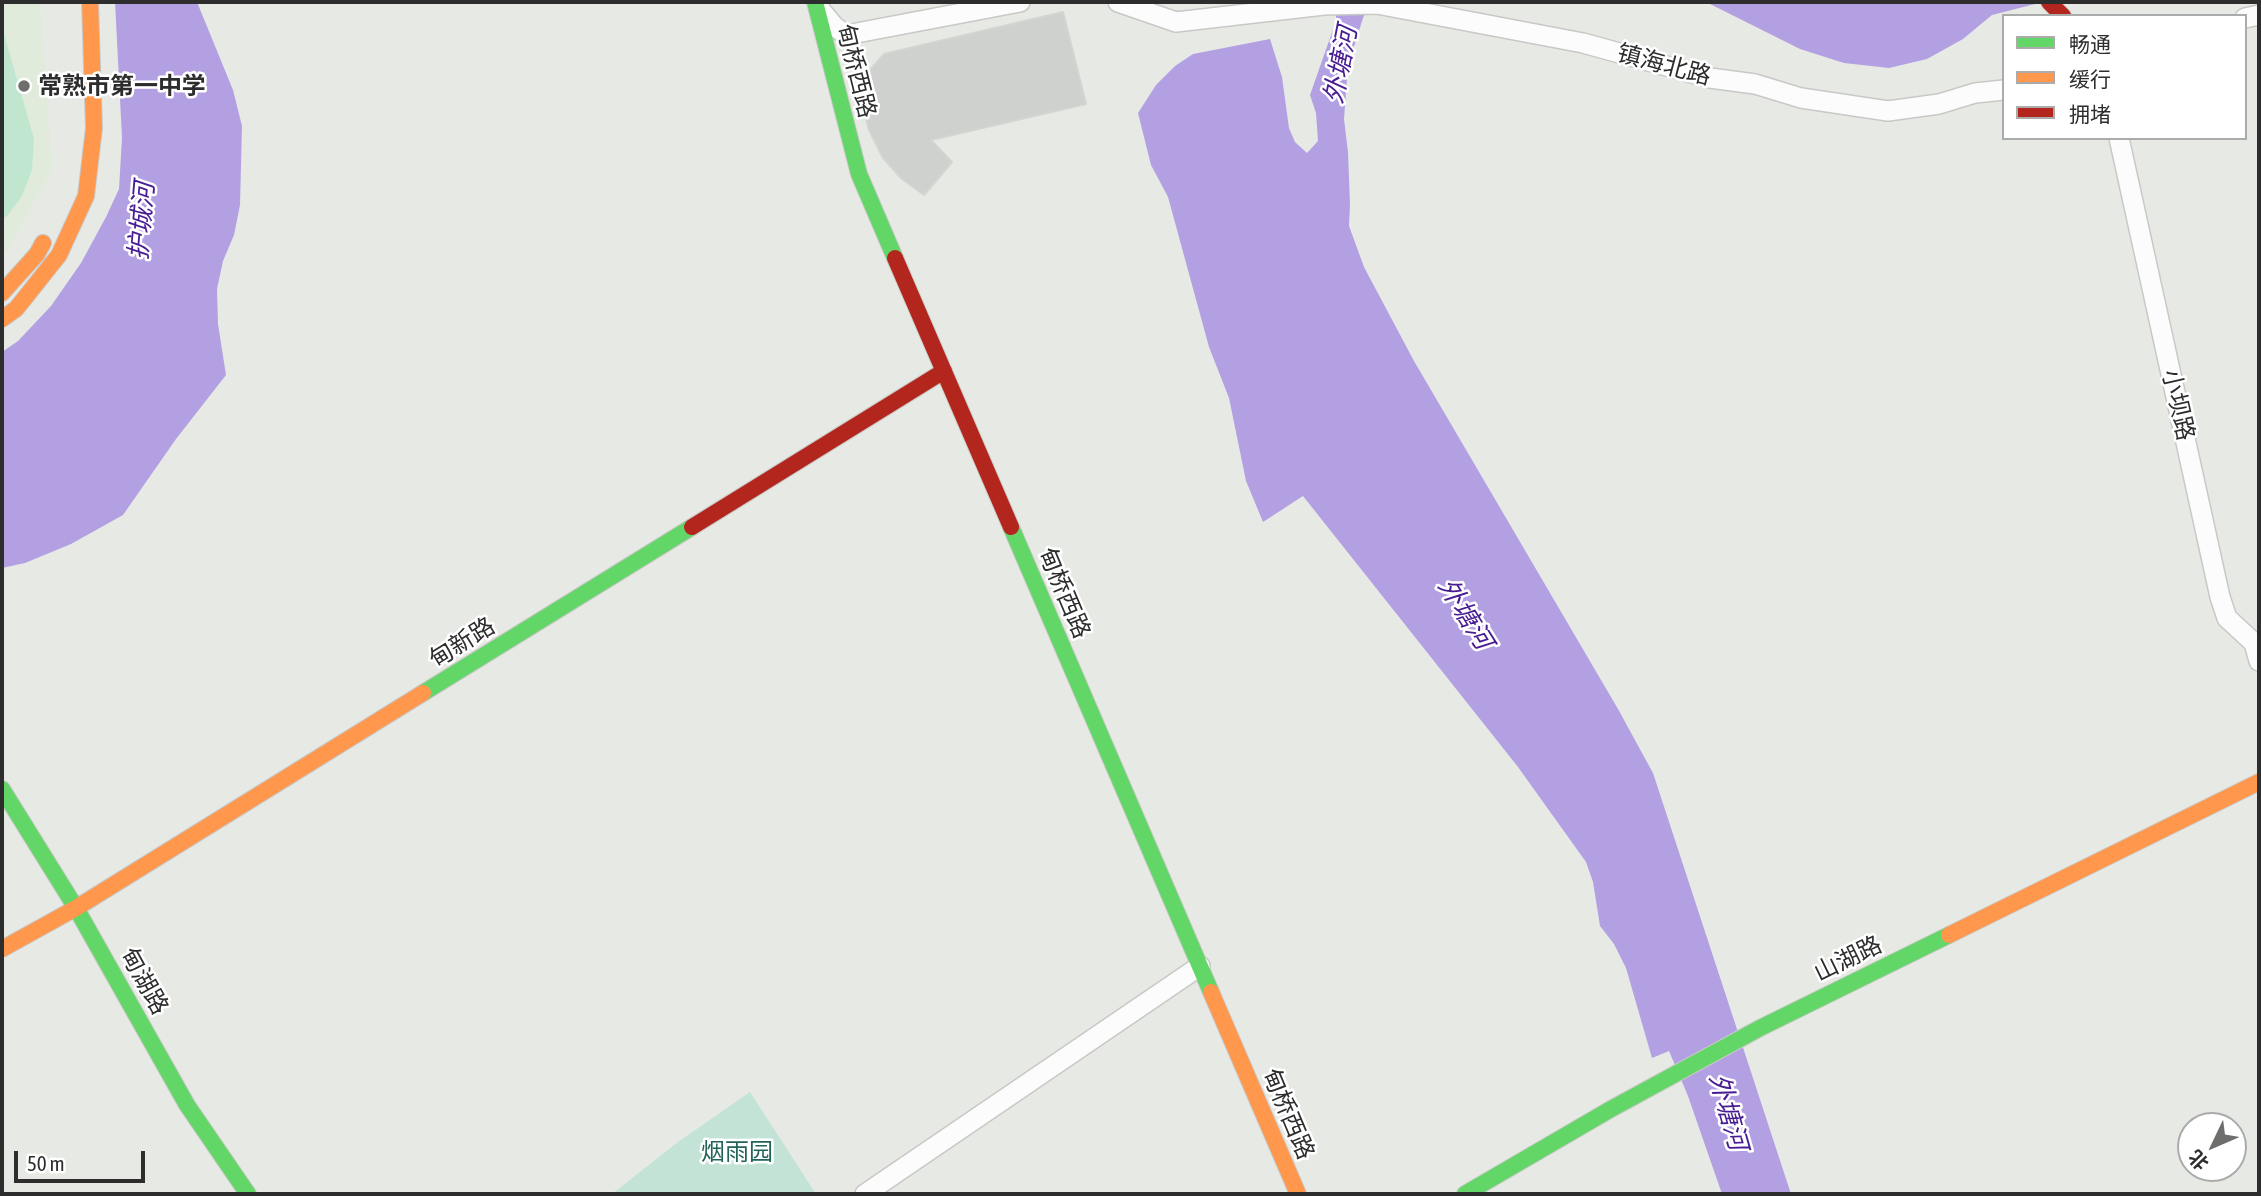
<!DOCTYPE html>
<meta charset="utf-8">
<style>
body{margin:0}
#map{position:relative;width:2261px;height:1196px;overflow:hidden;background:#e7eae4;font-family:"Asap Condensed","Noto Sans SC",sans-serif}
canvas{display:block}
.frame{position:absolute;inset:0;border:4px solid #2d2d2d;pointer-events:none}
.legend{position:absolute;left:2002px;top:14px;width:245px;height:126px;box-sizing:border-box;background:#fff;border:2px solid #ababab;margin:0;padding:9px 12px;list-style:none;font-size:21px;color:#2d2d2d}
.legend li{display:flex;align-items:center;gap:14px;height:35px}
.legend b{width:35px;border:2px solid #ababab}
.north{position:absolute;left:2177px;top:1112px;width:70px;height:70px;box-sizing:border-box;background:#fff;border:2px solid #ababab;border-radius:50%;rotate:226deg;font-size:19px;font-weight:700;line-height:28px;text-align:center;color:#2d2d2d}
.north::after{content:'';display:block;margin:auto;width:24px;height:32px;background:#6e6f6d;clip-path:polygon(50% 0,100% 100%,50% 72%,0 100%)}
.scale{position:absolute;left:14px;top:1151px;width:131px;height:32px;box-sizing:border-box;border:4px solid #2d2d2d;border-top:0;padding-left:9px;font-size:21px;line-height:24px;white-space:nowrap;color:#2d2d2d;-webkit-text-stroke:5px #fff;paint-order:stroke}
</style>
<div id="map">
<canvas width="2261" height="1196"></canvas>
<div class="frame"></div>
<ul class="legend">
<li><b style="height:9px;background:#63d668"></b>畅通</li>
<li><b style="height:9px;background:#ff974d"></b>缓行</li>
<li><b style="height:9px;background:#b3261e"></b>拥堵</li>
</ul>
<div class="north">北</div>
<div class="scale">50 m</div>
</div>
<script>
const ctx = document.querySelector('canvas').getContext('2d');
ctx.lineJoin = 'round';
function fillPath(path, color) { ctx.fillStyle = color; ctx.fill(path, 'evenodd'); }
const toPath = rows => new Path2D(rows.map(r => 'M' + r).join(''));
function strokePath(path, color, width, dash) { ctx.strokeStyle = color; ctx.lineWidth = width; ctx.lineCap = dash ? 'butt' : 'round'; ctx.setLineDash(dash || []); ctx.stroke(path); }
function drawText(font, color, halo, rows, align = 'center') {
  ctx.font = font + ' "Asap Condensed","Noto Sans SC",sans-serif'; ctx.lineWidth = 5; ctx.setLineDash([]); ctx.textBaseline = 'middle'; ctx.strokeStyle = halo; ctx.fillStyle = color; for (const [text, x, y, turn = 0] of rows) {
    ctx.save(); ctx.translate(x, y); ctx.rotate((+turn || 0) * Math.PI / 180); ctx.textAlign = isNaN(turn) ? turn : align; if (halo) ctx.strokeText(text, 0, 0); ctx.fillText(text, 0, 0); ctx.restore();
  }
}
fillPath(toPath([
 [2,2,40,2,52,169,7,252,2,256]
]), '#e0ebdb');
fillPath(toPath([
 [750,1092,816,1194,612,1194,678,1142]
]), '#c2e3d6');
fillPath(toPath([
 [2,27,34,139,32,170,22,196,7,216,2,219]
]), '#c0e6d0');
fillPath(toPath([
 [115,2,197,2,233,90,242,126,240,205,234,235,223,261,217,289,218,324,226,375,176,439,123,515,71,544,25,563,2,568,2,352,18,341,51,306,81,263,106,217,119,189,122,138],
 [1336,2,1371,2,1363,18,1348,66,1344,119,1348,152,1350,205,1349,226,1364,267,1414,361,1618,709,1653,773,1791,1194,1722,1194,1688,1096,1669,1051,1652,1058,1626,968,1614,944,1600,926,1593,882,1586,862,1518,767,1303,496,1263,522,1246,481,1229,398,1209,347,1168,197,1151,165,1138,113,1156,85,1175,66,1193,54,1270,39,1282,77,1289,128,1295,142,1307,153,1318,141,1316,113,1310,95,1336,21],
 [1706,2,2043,2,1992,15,1963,39,1927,59,1889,68,1844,63,1800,49]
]), '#b3a0e3');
const building = toPath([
 [1063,12,1086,104,931,140,952,162,924,195,902,179,883,158,869,130,861,100,864,77,884,54,1063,12]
]);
fillPath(building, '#ced1cd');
strokePath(building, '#d2d5d0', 2);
const street = toPath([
 [1118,2,1176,22,1324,5,1377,4,1583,43,1710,78,1755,84,1801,98,1888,111,1939,104,1975,93,2004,90],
 [819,8,834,26,846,35,1020,2],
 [2245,18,2259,15],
 [2119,138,2220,597,2227,618,2254,643,2259,661],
 [865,1194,1200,966]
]);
const fast = toPath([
 [815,2,859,174,895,258],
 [1011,527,1211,992],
 [423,693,692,527],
 [2,789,76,908,187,1105,248,1194],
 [1465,1194,1611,1109,1760,1028,1949,935]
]);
const slow = toPath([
 [2,293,37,254,43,243],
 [2,319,16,309,59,255,86,196,94,128,90,2],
 [1949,935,2259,782],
 [2,949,76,908,423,693],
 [1211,992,1298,1194]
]);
const jam = toPath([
 [2049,2,2063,16],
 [895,258,1011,527],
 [692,527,944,371]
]);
strokePath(street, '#c9c8c7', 22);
strokePath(fast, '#c9c8c7', 18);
strokePath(slow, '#c9c8c7', 18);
strokePath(jam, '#c9c8c7', 18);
strokePath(street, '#fbfcfb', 19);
strokePath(fast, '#63d668', 16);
strokePath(slow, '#ff974d', 16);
strokePath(jam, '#b3261e', 16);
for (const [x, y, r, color] of [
 [24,86,7,"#6e6f6d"]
]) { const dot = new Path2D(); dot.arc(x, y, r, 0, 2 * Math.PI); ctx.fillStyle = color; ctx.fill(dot); strokePath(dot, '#fff', 2.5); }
drawText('24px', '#2d2d2d', '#fff', [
 ["镇海北路",1664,65,15],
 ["甸桥西路",856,71,76],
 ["小坝路",2178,405,77],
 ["甸桥西路",1064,593,67],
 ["甸新路",462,643,-32],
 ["山湖路",1848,959,-26],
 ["甸湖路",144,981,61],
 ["甸桥西路",1288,1114,67]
]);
drawText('bold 24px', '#2d2d2d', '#fff', [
 ["常熟市第一中学",38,86]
], 'left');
drawText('24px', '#236458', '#fff', [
 ["烟雨园",737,1152]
]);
drawText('italic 26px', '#481c92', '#fff', [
 ["外塘河",1341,65,-79],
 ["护城河",142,221,-85],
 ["外塘河",1465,614,58],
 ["外塘河",1728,1112,74]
]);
</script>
